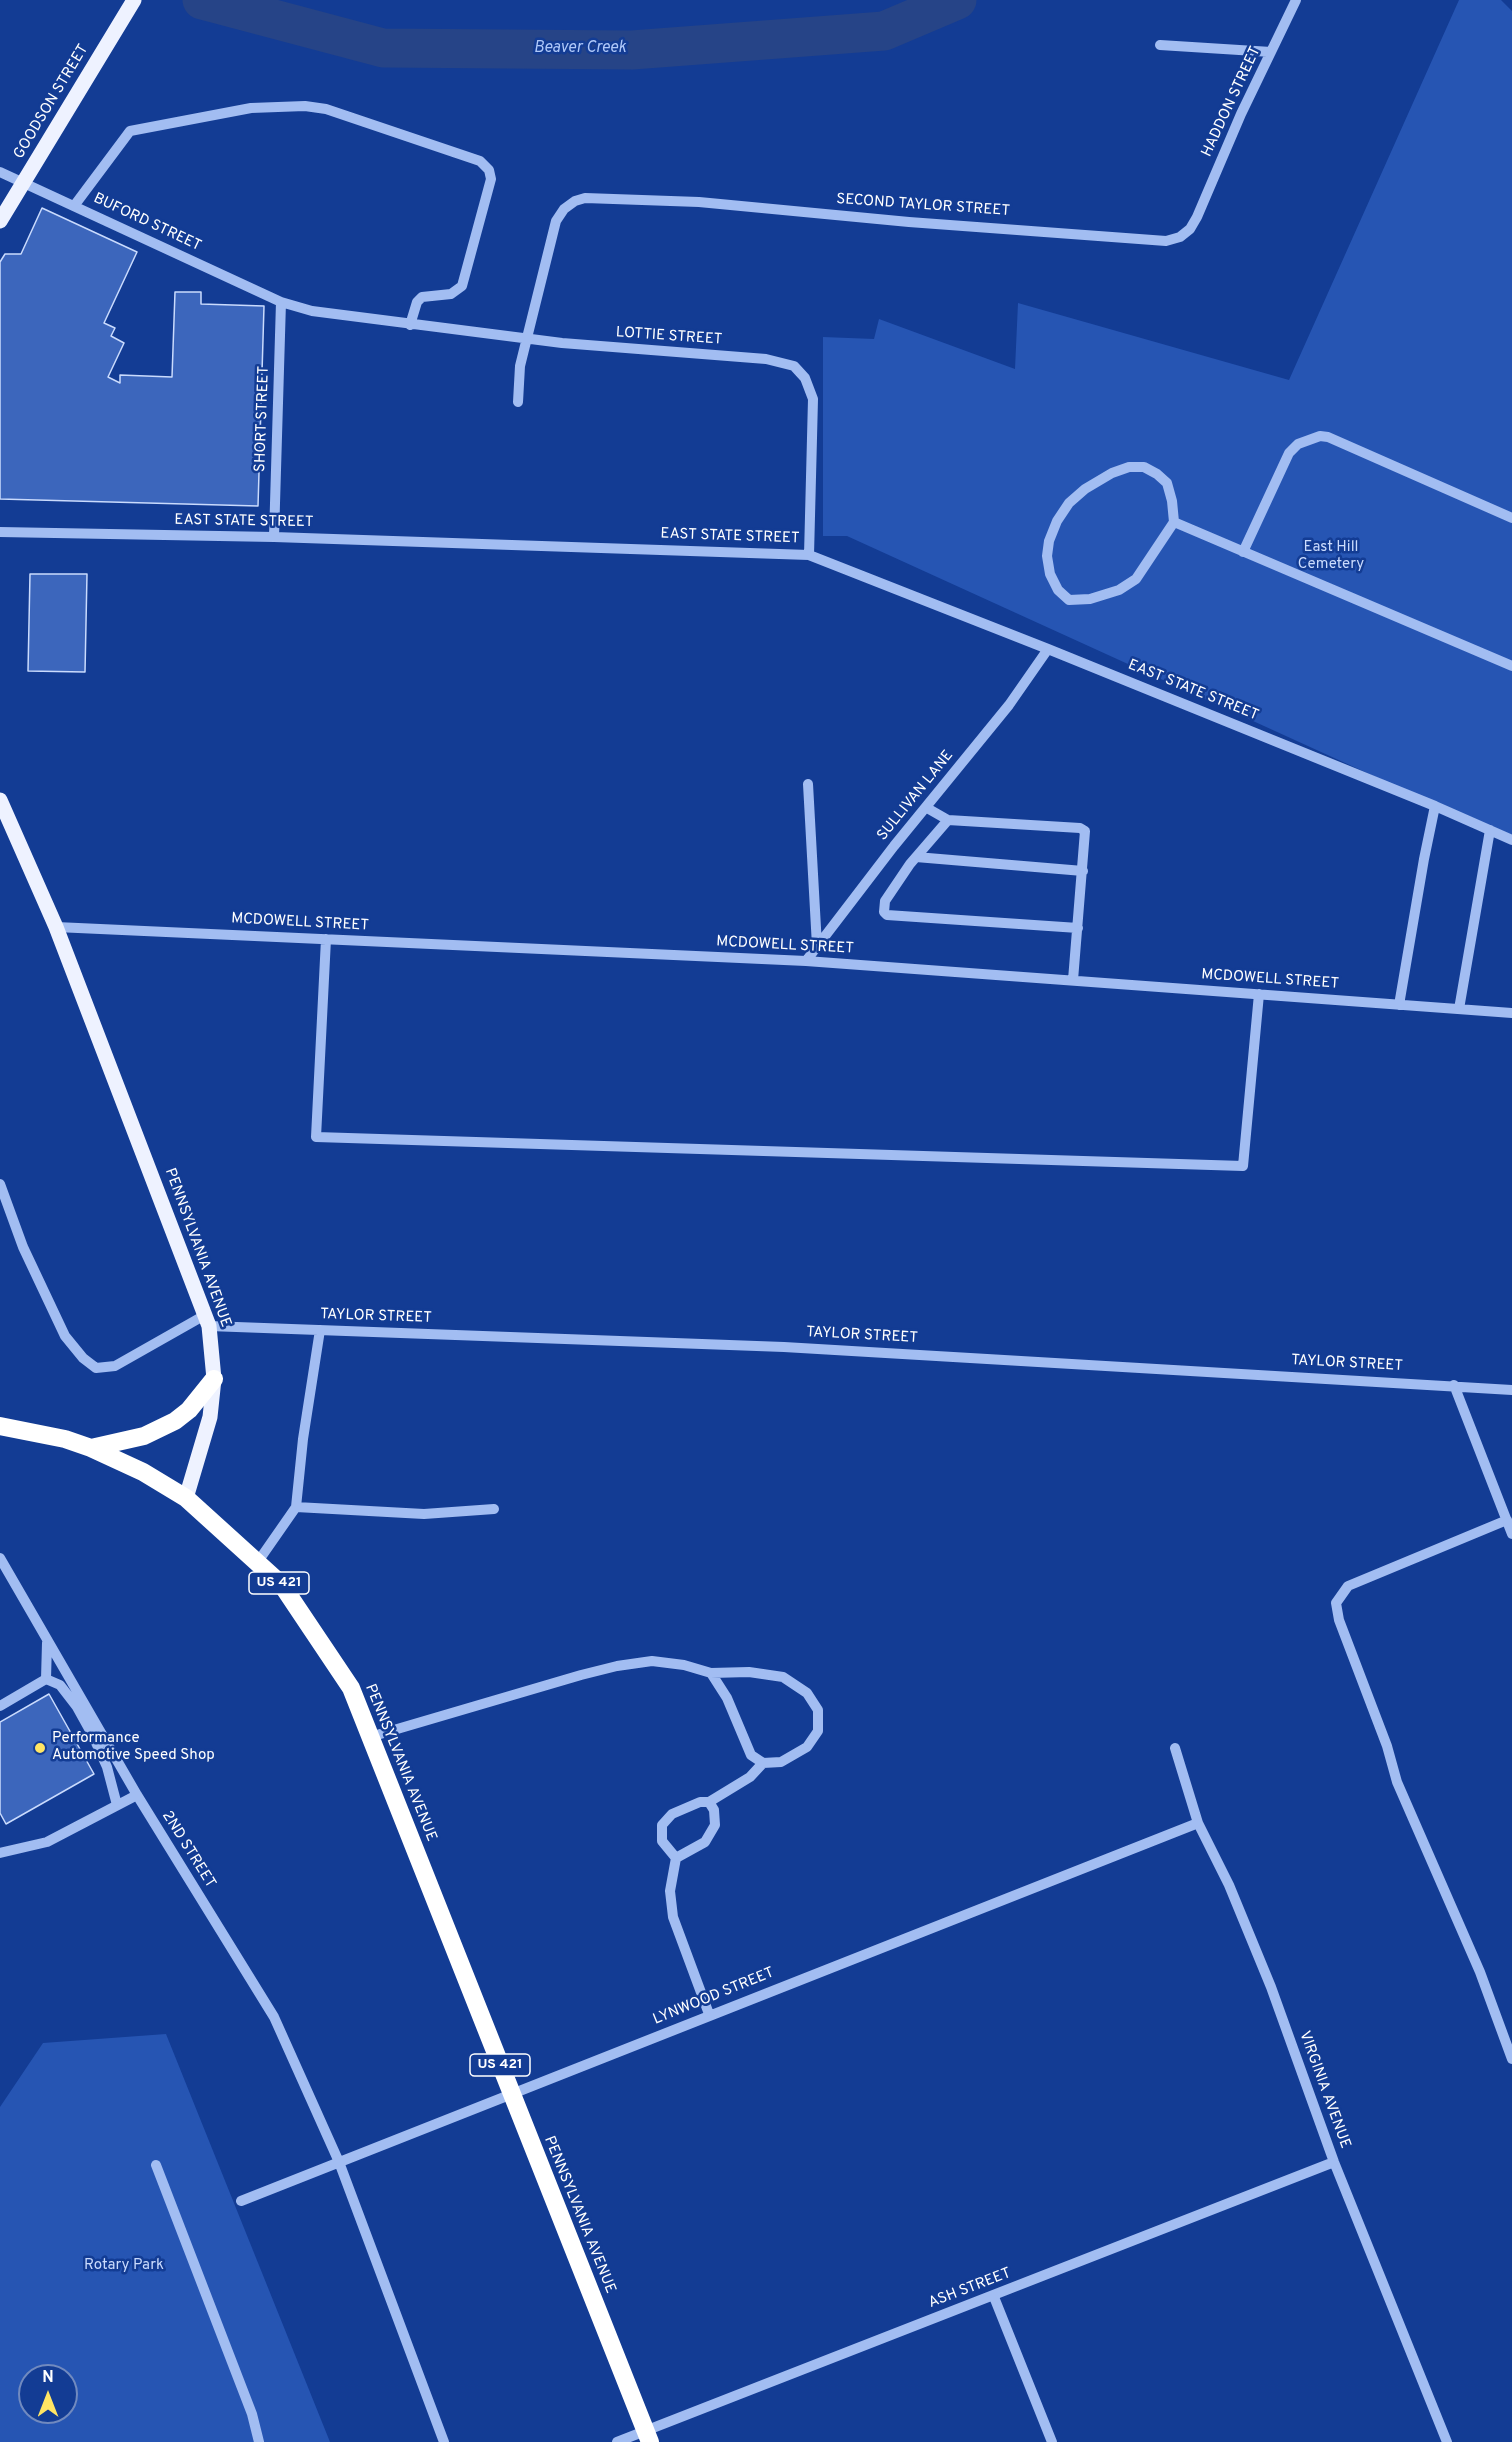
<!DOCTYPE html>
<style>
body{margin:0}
#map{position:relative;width:1512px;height:2442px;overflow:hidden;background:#133c94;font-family:Overpass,sans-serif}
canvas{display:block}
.north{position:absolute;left:18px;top:2364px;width:60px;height:60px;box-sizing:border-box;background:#133c94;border:2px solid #718abf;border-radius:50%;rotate:0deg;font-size:16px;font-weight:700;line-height:24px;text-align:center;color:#fff}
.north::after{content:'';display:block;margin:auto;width:21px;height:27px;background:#ffe564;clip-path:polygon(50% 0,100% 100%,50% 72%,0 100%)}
</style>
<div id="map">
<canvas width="1512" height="2442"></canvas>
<div class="north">N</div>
</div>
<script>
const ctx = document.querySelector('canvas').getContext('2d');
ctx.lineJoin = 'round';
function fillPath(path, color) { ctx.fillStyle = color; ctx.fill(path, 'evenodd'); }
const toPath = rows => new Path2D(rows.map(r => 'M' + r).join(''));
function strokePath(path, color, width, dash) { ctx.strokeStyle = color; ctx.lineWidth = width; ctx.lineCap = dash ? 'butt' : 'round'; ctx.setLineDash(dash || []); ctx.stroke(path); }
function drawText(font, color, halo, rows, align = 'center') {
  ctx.font = font + ' Overpass,sans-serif'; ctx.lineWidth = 5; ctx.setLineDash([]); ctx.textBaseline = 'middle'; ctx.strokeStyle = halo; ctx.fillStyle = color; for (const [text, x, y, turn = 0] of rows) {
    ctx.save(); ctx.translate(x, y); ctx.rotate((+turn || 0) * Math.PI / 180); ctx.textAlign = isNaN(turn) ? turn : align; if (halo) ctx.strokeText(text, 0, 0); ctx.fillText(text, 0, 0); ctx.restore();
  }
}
fillPath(toPath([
 [1459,0,1501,0,1512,11,1512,839,847,536,823,536,823,337,874,339,879,319,1015,369,1018,303,1289,380],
 [166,2034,330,2442,0,2442,0,2107,43,2043],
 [30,2376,66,2376,66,2412,30,2412]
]), '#2655b3');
strokePath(toPath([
 [202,0,383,48,632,50,884,31,957,0]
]), '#264487', 39);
const building = toPath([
 [42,208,137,252,104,323,115,328,111,336,124,343,108,377,120,383,120,375,172,377,175,292,201,292,201,304,264,306,258,506,0,499,0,262,5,254,21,254,42,208],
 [30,574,87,574,85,672,28,671,30,574],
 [49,1694,94,1774,6,1824,0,1813,0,1722,49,1694]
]);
fillPath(building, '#3c66bc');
strokePath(building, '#cadbfd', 1.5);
strokePath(toPath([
 [1160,45,1271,52],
 [0,172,281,302,312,311,562,343,766,359,794,366,805,378,813,399,809,555],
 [74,206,130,131,251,108,305,106,326,109,480,161,489,170,491,179,462,286,451,294,422,297,417,302,410,325],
 [518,402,520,366,556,221,564,209,575,201,585,198,699,202,909,222,1166,241,1180,237,1190,229,1197,217,1241,114,1296,0],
 [1129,467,1144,467,1157,474,1167,483,1172,501,1174,522,1136,579,1119,590,1090,599,1069,600,1058,590,1050,574,1047,556,1049,541,1057,521,1069,503,1085,489,1112,473,1129,467],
 [1174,522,1512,666],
 [0,532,274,537,809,555,1048,649,1435,806,1512,840],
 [274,537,281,302],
 [1243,552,1289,453,1298,444,1320,436,1328,437,1512,518],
 [808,784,817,946],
 [927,808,948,820,1080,828,1085,831,1073,980],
 [948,820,910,864,885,901,884,912,887,915,1078,928],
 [916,857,1083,871],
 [56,927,806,961,1512,1013],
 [326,939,316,1137,1243,1166,1259,994],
 [806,961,894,846,1009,705,1048,649],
 [1399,1005,1424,859,1435,806],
 [1459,1009,1490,830],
 [0,1184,23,1247,65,1336,83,1358,96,1368,115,1366,205,1315],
 [209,1326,784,1347,1512,1390],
 [1454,1385,1512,1534],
 [296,1507,424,1514,494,1509],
 [1507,1520,1348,1586,1336,1603,1339,1620,1387,1746,1397,1782,1480,1972,1512,2059],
 [0,1558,137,1795,274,2017,339,2162,444,2442],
 [257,1563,296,1507,303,1439,320,1330],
 [46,1679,47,1643],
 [0,1706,46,1679,60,1685,77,1707,92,1734,107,1767,117,1805],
 [370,1737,581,1675,617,1666,652,1661,684,1665,711,1673,727,1698,751,1755,763,1763,781,1762,807,1747,818,1731,818,1710,807,1693,783,1677,749,1672,711,1673],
 [1175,1748,1198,1823,1229,1885,1271,1987,1334,2162,1447,2442],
 [709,1802,750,1777,763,1763],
 [0,1853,47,1842,137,1795],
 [676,1858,662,1841,662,1825,672,1814,700,1802,709,1802,714,1810,715,1825,705,1842,676,1858,670,1891,673,1917,709,2014],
 [156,2165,252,2414,259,2442],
 [241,2201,1198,1823],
 [994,2297,1052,2442],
 [617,2442,1334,2162]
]), '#a2bdf2', 10);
strokePath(toPath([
 [0,221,134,0],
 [0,800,56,927,209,1326,214,1379,210,1417,186,1498]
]), '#eef2ff', 15);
strokePath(toPath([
 [0,1426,65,1439,91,1448,143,1472,186,1498,282,1585,351,1688,650,2442],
 [91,1448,144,1436,175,1421,189,1410,214,1379]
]), '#fff', 18);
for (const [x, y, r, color] of [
 [40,1748,6,"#ffe564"]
]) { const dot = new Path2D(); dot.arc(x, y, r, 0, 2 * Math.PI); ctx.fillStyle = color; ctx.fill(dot); strokePath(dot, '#133c94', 2); }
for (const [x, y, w] of [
 [279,1583,60],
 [500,2065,60]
]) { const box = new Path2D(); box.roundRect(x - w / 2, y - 11, w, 22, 4.5); ctx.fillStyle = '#133c94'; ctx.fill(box); strokePath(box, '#fff', 1.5); }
drawText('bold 14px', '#fff', null, [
 ["US 421",279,1583],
 ["US 421",500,2065]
]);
drawText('15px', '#fff', '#133c94', [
 ["GOODSON STREET",52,102,-59],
 ["HADDON STREET",1232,102,-65],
 ["SECOND TAYLOR STREET",923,206,4],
 ["BUFORD STREET",147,223,25],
 ["LOTTIE STREET",669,337,4],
 ["SHORT STREET",263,419,-88],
 ["EAST STATE STREET",244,522,1],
 ["EAST STATE STREET",730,537,2],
 ["EAST STATE STREET",1193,691,22],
 ["SULLIVAN LANE",916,796,-51],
 ["MCDOWELL STREET",300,923,3],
 ["MCDOWELL STREET",785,946,3],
 ["MCDOWELL STREET",1270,980,4],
 ["PENNSYLVANIA AVENUE",197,1248,70],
 ["TAYLOR STREET",376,1317,2],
 ["TAYLOR STREET",862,1336,3],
 ["TAYLOR STREET",1347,1364,3],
 ["PENNSYLVANIA AVENUE",400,1763,68],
 ["2ND STREET",188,1850,58],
 ["LYNWOOD STREET",714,1997,-22],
 ["VIRGINIA AVENUE",1324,2090,70],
 ["PENNSYLVANIA AVENUE",579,2215,68],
 ["ASH STREET",970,2289,-21]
]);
drawText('15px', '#cadbfd', '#133c94', [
 ["East Hill",1331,548],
 ["Cemetery",1331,565],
 ["Rotary Park",124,2266]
]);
drawText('15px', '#fff', '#133c94', [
 ["Performance",52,1739],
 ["Automotive Speed Shop",52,1756]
], 'left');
drawText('italic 16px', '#afc8f9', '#133c94', [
 ["Beaver Creek",580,49]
]);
</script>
